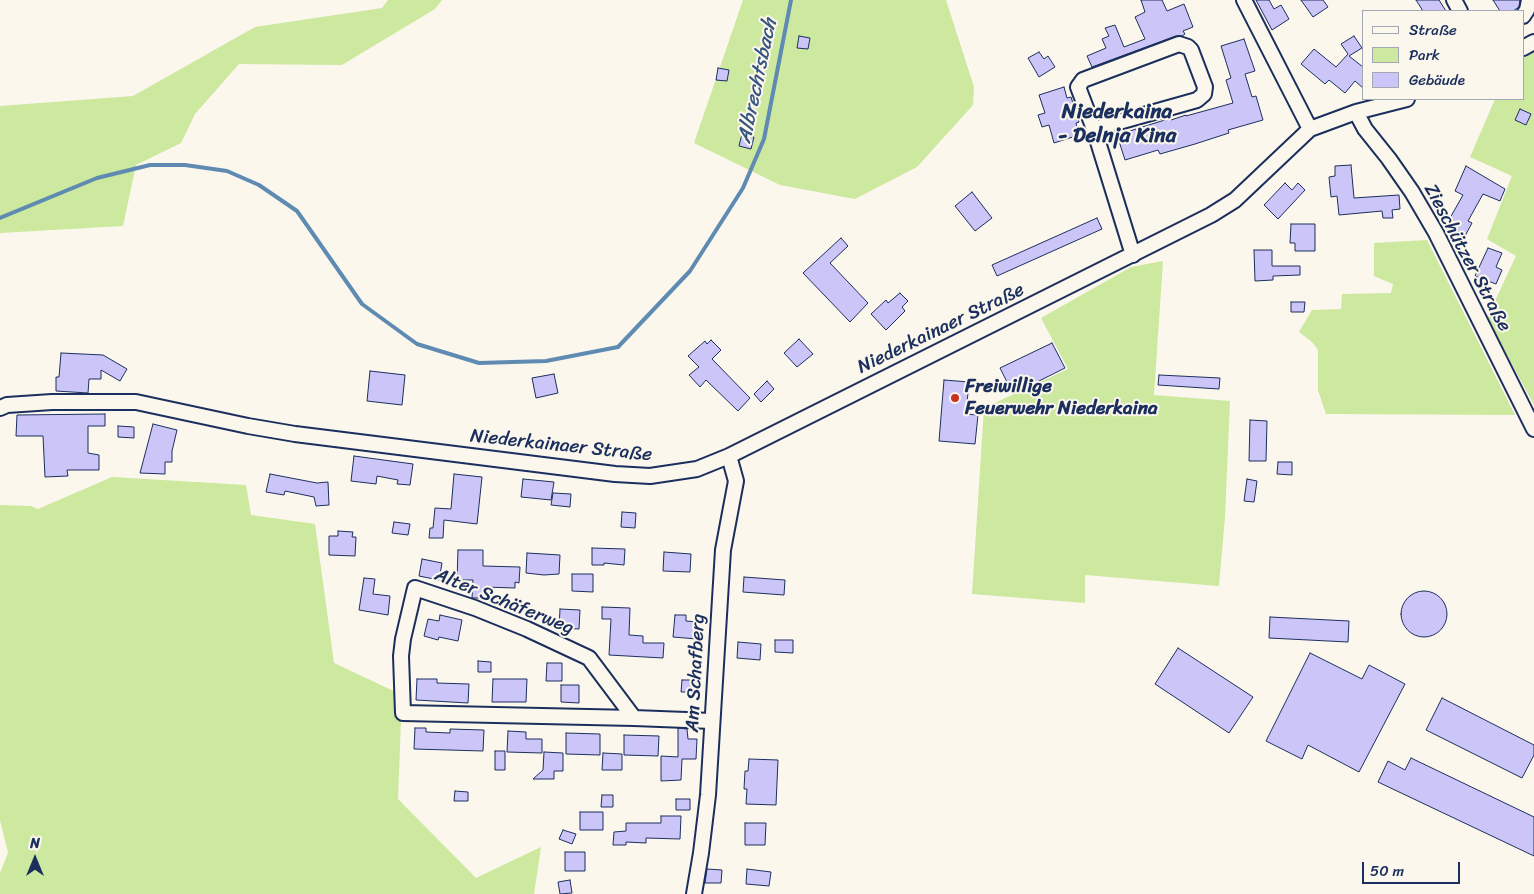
<!DOCTYPE html>
<meta charset="utf-8">
<style>
body{margin:0}
#map{position:relative;width:1534px;height:894px;overflow:hidden;background:#fbf7ec;font-family:Sriracha,sans-serif}
canvas{display:block}
.legend{position:absolute;left:1362px;top:10px;width:162px;height:90px;box-sizing:border-box;background:#fbf7ec;border:1px solid #a1a7b3;margin:0;padding:6px 9px;list-style:none;font-size:15px;color:#1b2f5e}
.legend li{display:flex;align-items:center;gap:10px;height:25px}
.legend b{width:25px;border:1px solid #a1a7b3}
.north{position:absolute;left:10px;top:834px;width:50px;height:50px;-webkit-text-stroke:4px #fbf7ec;paint-order:stroke;rotate:0deg;font-size:14px;font-weight:700;line-height:20px;text-align:center;color:#1b2f5e}
.north::after{content:'';display:block;margin:auto;width:18px;height:22px;background:#1b2f5e;clip-path:polygon(50% 0,100% 100%,50% 72%,0 100%)}
.scale{position:absolute;left:1362px;top:862px;width:98px;height:22px;box-sizing:border-box;border:2px solid #1b2f5e;border-top:0;padding-left:6px;font-size:15px;line-height:18px;white-space:nowrap;color:#1b2f5e;-webkit-text-stroke:4px #fbf7ec;paint-order:stroke}
</style>
<div id="map">
<canvas width="1534" height="894"></canvas>
<ul class="legend">
<li><b style="height:6px;background:#fbf7ec"></b>Straße</li>
<li><b style="height:14px;background:#cde89f"></b>Park</li>
<li><b style="height:14px;background:#ccc6f8"></b>Gebäude</li>
</ul>
<div class="north">N</div>
<div class="scale">50 m</div>
</div>
<script>
const ctx = document.querySelector('canvas').getContext('2d');
ctx.lineJoin = 'round';
function fillPath(path, color) { ctx.fillStyle = color; ctx.fill(path, 'evenodd'); }
const toPath = rows => new Path2D(rows.map(r => 'M' + r).join(''));
function strokePath(path, color, width, dash) { ctx.strokeStyle = color; ctx.lineWidth = width; ctx.lineCap = dash ? 'butt' : 'round'; ctx.setLineDash(dash || []); ctx.stroke(path); }
function drawText(font, color, halo, rows, align = 'center') {
  ctx.font = font + ' Sriracha,sans-serif'; ctx.lineWidth = 4; ctx.setLineDash([]); ctx.textBaseline = 'middle'; ctx.strokeStyle = halo; ctx.fillStyle = color; for (const [text, x, y, turn = 0] of rows) {
    ctx.save(); ctx.translate(x, y); ctx.rotate((+turn || 0) * Math.PI / 180); ctx.textAlign = isNaN(turn) ? turn : align; if (halo) ctx.strokeText(text, 0, 0); ctx.fillText(text, 0, 0); ctx.restore();
  }
}
fillPath(toPath([
 [388,0,442,0,435,9,342,65,239,64,195,114,181,143,136,165,123,226,0,233,0,106,133,96,255,27,382,8],
 [743,0,946,0,974,87,973,105,917,167,855,199,780,185,694,143],
 [1534,51,1534,405,1487,318,1516,256,1487,239,1512,176,1470,157,1495,99,1523,99,1523,57],
 [1427,240,1515,415,1326,414,1318,390,1318,350,1312,342,1299,332,1312,310,1341,309,1342,294,1391,293,1393,284,1374,276,1374,243],
 [1163,261,1154,395,1230,401,1225,517,1219,586,1085,575,1085,603,972,594,984,408,1068,369,1041,318,1131,267],
 [112,477,246,485,251,515,315,524,334,663,402,695,398,799,476,878,541,847,534,894,0,894,0,873,8,853,0,820,0,505,31,506,38,509]
]), '#cde89f');
strokePath(toPath([
 [0,218,97,178,150,165,185,165,227,171,259,185,297,211,362,304,417,344,479,363,546,361,618,347,690,271,743,188,764,139,791,0]
]), '#5f8bb3', 4);
const building = toPath([
 [1141,0,1162,0,1167,11,1184,4,1193,27,1183,31,1185,34,1182,36,1176,36,1092,67,1087,56,1106,48,1102,39,1109,36,1105,28,1115,25,1124,47,1145,39,1135,17,1145,12,1141,0],
 [1256,0,1269,0,1274,9,1281,5,1289,19,1272,30,1256,0],
 [1301,0,1323,0,1328,7,1313,17,1301,0],
 [1416,0,1439,0,1446,11,1423,11,1416,0],
 [1493,0,1520,0,1519,7,1513,11,1500,11,1493,0],
 [799,36,810,38,808,49,797,48,799,36],
 [1354,36,1362,48,1349,56,1363,67,1363,88,1355,81,1345,93,1329,80,1325,84,1301,64,1314,49,1336,67,1348,54,1341,44,1354,36],
 [1244,39,1255,71,1245,74,1252,97,1256,96,1263,120,1228,130,1229,133,1195,144,1160,154,1158,150,1125,160,1117,135,1171,118,1171,120,1186,115,1186,116,1233,103,1226,80,1231,78,1221,46,1244,39],
 [1039,52,1044,59,1048,56,1055,67,1039,77,1028,58,1039,52],
 [718,68,729,70,727,81,716,80,718,68],
 [1064,87,1067,98,1071,97,1079,122,1076,123,1079,135,1054,143,1049,125,1042,127,1038,115,1045,113,1039,95,1064,87],
 [1520,109,1531,114,1526,125,1515,120,1520,109],
 [742,134,754,137,751,149,739,146,742,134],
 [1351,165,1354,198,1399,195,1400,209,1392,210,1393,218,1383,218,1382,211,1339,215,1337,196,1331,197,1329,177,1335,176,1335,166,1351,165],
 [1466,166,1505,189,1500,201,1483,194,1468,221,1472,223,1465,236,1446,225,1463,195,1455,191,1466,166],
 [1285,183,1292,190,1298,183,1305,190,1278,219,1264,205,1285,183],
 [972,192,992,218,975,231,955,206,972,192],
 [1097,218,1102,229,997,276,992,265,1097,218],
 [1291,224,1315,224,1315,251,1295,251,1295,243,1290,243,1291,224],
 [841,238,848,246,830,263,868,303,850,322,803,273,841,238],
 [1488,248,1502,253,1496,267,1502,270,1496,284,1475,276,1488,248],
 [1254,250,1272,250,1272,266,1300,266,1300,275,1273,276,1273,280,1255,281,1254,250],
 [900,293,908,301,902,307,905,311,886,330,871,314,886,300,888,303,900,293],
 [1291,302,1305,302,1304,312,1291,312,1291,302],
 [799,339,813,354,797,367,784,353,799,339],
 [711,340,721,350,712,359,750,398,738,411,706,380,700,387,689,375,699,367,688,356,705,341,707,344,711,340],
 [1052,343,1065,368,1013,394,1000,368,1052,343],
 [61,353,103,355,127,369,120,381,101,370,101,379,89,379,88,393,56,391,56,377,59,377,61,353],
 [370,371,405,375,402,405,367,401,370,371],
 [554,374,558,393,536,398,532,378,554,374],
 [1159,375,1220,378,1219,389,1158,385,1159,375],
 [944,380,969,382,966,414,978,415,975,444,939,441,944,380],
 [767,381,774,389,761,402,754,394,767,381],
 [105,414,105,426,88,426,88,453,99,455,99,470,67,470,68,476,45,477,43,436,16,436,17,415,105,414],
 [1250,420,1267,421,1266,461,1249,461,1250,420],
 [153,424,177,430,172,451,172,462,165,462,165,474,140,473,153,424],
 [118,426,134,427,134,438,118,437,118,426],
 [354,456,413,464,410,485,397,484,398,480,377,476,376,484,351,481,354,456],
 [1278,462,1292,462,1292,475,1277,474,1278,462],
 [270,474,317,483,328,482,329,505,316,506,314,497,285,491,284,495,266,492,270,474],
 [454,474,482,477,477,524,444,520,443,538,429,538,430,528,433,528,435,508,451,509,454,474],
 [523,479,554,482,551,500,521,497,523,479],
 [1247,479,1257,481,1254,502,1244,501,1247,479],
 [553,493,571,494,570,507,551,505,553,493],
 [622,512,636,513,635,528,621,527,622,512],
 [394,522,410,524,408,535,392,533,394,522],
 [338,531,353,532,352,537,356,537,355,556,329,555,329,536,338,536,338,531],
 [592,548,625,549,624,565,604,563,604,565,592,565,592,548],
 [458,550,483,550,483,566,520,567,519,583,515,582,515,588,484,587,484,598,472,598,473,580,457,580,458,550],
 [664,552,691,554,690,572,663,571,664,552],
 [527,553,560,555,559,574,544,575,526,573,527,553],
 [422,559,442,563,439,580,419,576,422,559],
 [572,574,593,574,593,592,572,591,572,574],
 [744,577,785,580,784,595,743,592,744,577],
 [364,578,375,579,373,594,390,596,388,615,359,610,364,578],
 '1401 614a23 23 0 1 1 46 0a23 23 0 1 1-46 0Z',
 [602,607,630,608,629,635,643,636,643,643,664,643,663,658,609,655,611,619,602,619,602,607],
 [560,609,580,610,579,629,559,628,560,609],
 [440,615,462,620,458,641,439,637,438,640,424,636,428,619,439,621,440,615],
 [675,615,686,615,686,621,698,622,697,639,673,637,675,615],
 [1270,617,1349,621,1348,642,1269,638,1270,617],
 [775,640,793,640,793,653,775,652,775,640],
 [738,642,761,644,760,660,737,658,738,642],
 [1178,648,1253,697,1229,733,1155,684,1178,648],
 [1310,653,1362,679,1369,665,1405,684,1359,772,1308,745,1302,759,1266,741,1310,653],
 [478,661,491,662,491,672,478,672,478,661],
 [547,663,562,663,562,681,546,681,547,663],
 [417,679,437,679,437,683,469,684,468,703,416,700,417,679],
 [493,679,527,679,526,702,492,702,493,679],
 [682,680,694,680,694,692,681,692,682,680],
 [561,685,579,685,579,703,561,702,561,685],
 [1442,698,1534,745,1534,755,1522,778,1426,730,1442,698],
 [415,728,426,728,426,732,450,733,450,729,484,730,483,751,414,749,415,728],
 [678,728,687,729,688,739,697,739,696,759,682,759,681,780,661,781,661,756,678,757,678,728],
 [508,731,526,732,526,739,542,739,542,753,507,752,508,731],
 [566,733,600,734,600,755,566,754,566,733],
 [624,735,659,736,658,756,624,755,624,735],
 [495,751,505,751,505,770,495,770,495,751],
 [544,752,563,753,563,771,554,771,554,779,533,779,543,770,544,752],
 [603,753,622,754,622,770,602,770,603,753],
 [1411,758,1534,817,1534,856,1378,782,1388,761,1405,770,1411,758],
 [749,759,778,760,776,805,746,804,747,789,744,789,745,771,748,771,749,759],
 [455,791,468,792,468,801,454,801,455,791],
 [602,795,613,795,613,807,601,807,602,795],
 [676,799,690,799,690,810,676,810,676,799],
 [580,812,603,812,603,830,580,830,580,812],
 [661,816,681,816,680,839,646,838,646,843,626,842,626,845,613,845,614,832,626,831,626,823,661,823,661,816],
 [745,823,766,823,765,845,745,845,745,823],
 [563,830,576,834,572,844,559,839,563,830],
 [565,852,585,852,585,871,565,871,565,852],
 [707,869,722,870,721,883,705,883,707,869],
 [747,869,771,872,769,886,746,884,747,869],
 [570,880,572,893,560,894,558,882,570,880]
]);
fillPath(building, '#ccc6f8');
strokePath(building, '#1b2f5e', 1);
const minor = toPath([
 [1244,0,1310,129],
 [1454,0,1460,11],
 [1523,16,1527,10,1529,0],
 [1523,48,1534,42],
 [1356,112,1365,129,1389,159,1412,192,1436,233,1534,429],
 [1094,129,1197,100,1204,94,1205,87,1191,50,1188,47,1179,44,1083,80,1078,87,1094,129,1133,255],
 [0,408,7,405,52,402,136,402,248,426,295,434,615,474,650,476,697,469,729,456,1211,215,1235,200,1310,129,1356,112,1407,99],
 [634,718,403,713,401,656,403,639,415,588,475,608,527,629,589,658,634,718,712,721],
 [694,894,701,853,708,795,723,550,736,481,729,456]
]);
strokePath(minor, '#1b2f5e', 18);
strokePath(minor, '#fbf7ec', 14);
for (const [x, y, r, color] of [
 [955,398,5,"#c8321e"]
]) { const dot = new Path2D(); dot.arc(x, y, r, 0, 2 * Math.PI); ctx.fillStyle = color; ctx.fill(dot); strokePath(dot, '#fbf7ec', 2); }
drawText('19px', '#1b2f5e', '#fbf7ec', [
 ["Zieschützer Straße",1467,258,62],
 ["Niederkainaer Straße",941,329,-26],
 ["Niederkainaer Straße",561,446,6],
 ["Alter Schäferweg",504,602,22],
 ["Am Schafberg",696,673,-87]
]);
drawText('bold 19px', '#1b2f5e', '#fbf7ec', [
 ["Freiwillige",965,387],
 ["Feuerwehr Niederkaina",965,409]
], 'left');
drawText('italic 20px', '#375682', '#fbf7ec', [
 ["Albrechtsbach",758,81,-78]
]);
drawText('bold 21px', '#1b2f5e', '#fbf7ec', [
 ["Niederkaina",1117,113],
 ["- Delnja Kina",1117,137]
]);
</script>
